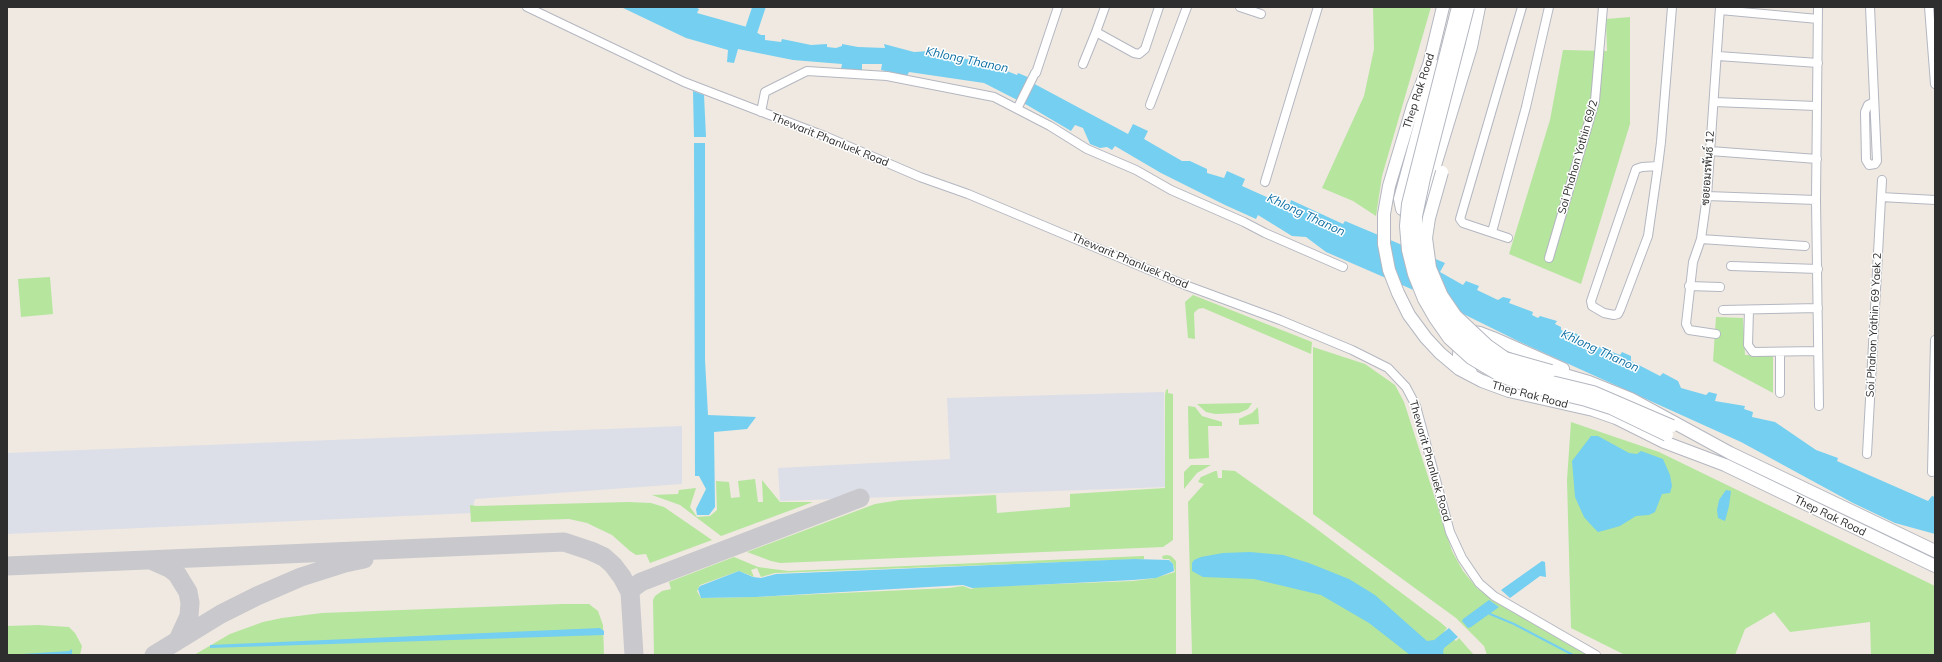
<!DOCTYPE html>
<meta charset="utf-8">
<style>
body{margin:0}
#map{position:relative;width:1942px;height:662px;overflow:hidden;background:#efe9e1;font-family:Mulish,sans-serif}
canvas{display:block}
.frame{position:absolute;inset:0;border:8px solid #2e2e2e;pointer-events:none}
</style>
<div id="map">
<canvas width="1942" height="662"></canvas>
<div class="frame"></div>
</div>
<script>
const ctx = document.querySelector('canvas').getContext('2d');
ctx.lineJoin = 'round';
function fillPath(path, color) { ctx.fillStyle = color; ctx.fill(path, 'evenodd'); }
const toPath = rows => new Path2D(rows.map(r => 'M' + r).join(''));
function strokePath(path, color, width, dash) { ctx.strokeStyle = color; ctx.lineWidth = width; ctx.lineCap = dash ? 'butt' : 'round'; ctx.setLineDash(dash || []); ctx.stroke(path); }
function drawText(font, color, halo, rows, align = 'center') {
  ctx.font = font + ' Mulish,Sarabun,sans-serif'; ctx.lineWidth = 3; ctx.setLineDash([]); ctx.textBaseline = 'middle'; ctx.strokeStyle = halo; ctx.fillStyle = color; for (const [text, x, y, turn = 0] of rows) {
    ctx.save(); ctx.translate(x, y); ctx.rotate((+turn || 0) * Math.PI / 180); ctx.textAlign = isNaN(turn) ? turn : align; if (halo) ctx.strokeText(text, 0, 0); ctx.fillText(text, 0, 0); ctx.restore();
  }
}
fillPath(toPath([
 [1164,392,1165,487,780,501,778,468,950,459,947,398],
 [682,426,682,484,475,499,471,513,7,534,7,453]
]), '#dcdee8');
fillPath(toPath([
 [1373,7,1431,7,1382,176,1376,216,1353,201,1322,188,1364,96,1374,49],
 [1630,17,1630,124,1581,284,1509,254,1550,120,1563,50,1607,51,1606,19],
 [50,277,53,314,21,317,18,279],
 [1193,295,1312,342,1311,354,1203,308,1198,309,1194,313,1195,339,1188,338,1185,302],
 [1716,317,1743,318,1745,355,1773,356,1773,393,1713,361],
 [1313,347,1365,364,1395,385,1404,402,1452,551,1463,571,1477,588,1501,605,1587,655,1487,655,1484,646,1456,618,1313,514],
 [1168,389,1168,393,1173,394,1173,540,1163,547,780,563,771,561,747,552,875,504,900,500,996,495,997,513,1070,507,1070,494,1165,488,1165,395,1166,390],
 [1252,403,1248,409,1239,413,1215,414,1206,412,1197,404],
 [1188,406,1195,407,1202,416,1222,422,1222,426,1208,426,1209,458,1189,459],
 [1258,407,1259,424,1239,425,1239,419,1252,413],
 [1571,422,1659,452,1935,586,1935,655,1871,655,1870,622,1790,632,1774,612,1745,629,1735,655,1625,655,1571,628,1567,480],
 [1191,465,1211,465,1197,473,1184,489,1184,472],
 [1222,470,1235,471,1242,476,1310,524,1440,622,1447,628,1444,632,1456,641,1459,638,1474,655,1192,655,1188,502,1204,484,1198,482,1201,477,1215,471,1217,471,1218,478,1222,478],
 [755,479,758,502,763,502,762,480,780,502,813,502,721,536,680,505,652,495,678,494,679,490,696,488,690,507,697,517,710,516,717,510,716,481,729,482,731,498,740,497,738,481],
 [628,502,651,503,664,507,712,540,650,563,646,554,636,555,630,551,612,535,587,523,569,519,471,522,470,505,477,506],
 [1167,555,1171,556,1176,561,1176,655,654,655,653,600,655,596,662,591,671,589,669,582,734,557,758,567,788,571,1144,556,1144,559,775,573,761,577,757,568,751,570,754,577,739,571,700,585,697,591,701,598,755,597,949,588,963,586,971,589,977,587,1133,581,1155,578,1175,572,1173,564,1169,559,1163,559,1162,556],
 [562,604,589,604,598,611,603,625,604,655,194,655,230,634,263,622,282,618,322,613],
 [38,625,69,627,75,633,82,646,80,655,7,655,7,626]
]), '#b6e59e');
fillPath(toPath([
 [621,7,695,7,699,9,697,13,747,27,761,35,765,35,765,40,781,42,782,39,811,45,827,44,827,47,836,48,842,46,842,44,858,47,885,48,884,44,914,52,930,51,989,64,1017,75,1018,73,1030,78,1029,81,1128,134,1133,124,1148,131,1144,139,1182,161,1190,161,1207,169,1207,173,1224,178,1227,171,1245,179,1242,186,1289,207,1291,200,1343,224,1345,221,1445,263,1440,272,1463,285,1466,281,1479,286,1477,290,1498,300,1503,297,1511,299,1509,303,1533,312,1532,315,1538,318,1540,316,1557,321,1555,324,1561,327,1561,330,1570,334,1572,332,1579,335,1578,339,1620,355,1622,352,1631,356,1631,361,1660,376,1663,373,1678,381,1681,388,1706,395,1709,392,1717,394,1715,401,1745,406,1744,409,1753,412,1752,417,1775,422,1816,450,1838,458,1837,461,1928,501,1932,496,1935,497,1935,534,1895,523,1853,503,1741,442,1520,342,1425,295,1326,252,1306,237,1292,236,1258,215,1256,219,1225,205,1161,173,1115,146,1112,150,1107,147,1100,148,1090,144,1083,128,1075,125,1071,131,1027,105,984,83,909,72,907,76,881,70,882,64,862,64,862,71,841,69,842,64,793,60,738,49,734,63,727,62,728,50,686,38],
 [693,91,704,95,706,137,694,137],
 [694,143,705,143,705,360,708,415,756,417,747,429,714,432,715,507,709,515,697,515,696,509,706,489,699,476,695,476],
 [1591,436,1598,436,1629,453,1637,454,1641,451,1663,459,1670,475,1672,486,1670,493,1662,494,1655,512,1649,515,1636,516,1620,526,1606,530,1598,532,1592,526,1584,517,1575,497,1572,461],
 [1726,490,1731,491,1729,506,1725,521,1718,518,1717,510,1719,500],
 [1250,552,1283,555,1309,563,1349,579,1375,595,1427,641,1434,640,1449,628,1458,637,1444,648,1443,652,1444,655,1410,655,1369,623,1321,595,1254,579,1203,577,1192,571,1192,563,1194,560,1201,557,1223,553],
 [1134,559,1169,560,1173,564,1174,571,1156,578,1133,580,972,588,963,585,756,597,701,598,698,589,700,586,739,571,753,577,761,578,776,574],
 [1542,561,1545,562,1546,577,1540,576,1510,598,1501,590],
 [1489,600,1499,607,1471,627,1468,628,1462,621,1463,619],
 [600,628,604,631,604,635,210,648,210,645],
 [72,649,72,655,7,655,69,651]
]), '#75cff0');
strokePath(toPath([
 [1490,614,1514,624,1573,655]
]), '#75cff0', 2);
strokePath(toPath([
 [749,37,759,7]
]), '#75cff0', 13);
strokePath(toPath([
 [151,560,169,568,177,574,188,592,190,603,189,616,178,640],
 [7,566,564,542,591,551,604,557,613,565,622,577,630,592,634,655],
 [630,592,634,587,641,582,860,498],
 [154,655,221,614,257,596,301,577,345,563,364,559]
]), '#c9c8cc', 19);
const street = toPath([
 [527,7,684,82,827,137,920,177,968,194,1185,285,1280,320,1352,350,1388,368,1406,387,1416,406,1450,532,1462,558,1479,583,1494,596,1596,655],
 [1105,7,1096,32,1134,53,1139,54,1145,49,1159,7],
 [1240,7,1261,14],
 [1818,7,1816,200,1819,406],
 [1870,7,1877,161,1875,164,1869,165,1866,160,1865,112,1868,105,1874,102],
 [1929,7,1935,84],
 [1720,10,1818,19],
 [1718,56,1818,63],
 [1083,64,1096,32],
 [1036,73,1058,7],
 [1714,102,1816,106],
 [1150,105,1187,7],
 [1017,109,1035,73],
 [761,112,765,92,807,71,887,76,994,97,1050,126,1087,149,1136,170,1171,190,1244,222,1265,233,1343,267],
 [1710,151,1817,159],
 [1658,166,1642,167,1636,169,1591,301,1592,306,1604,313,1614,315,1618,314,1620,310,1648,236,1658,166,1661,142,1672,7],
 [1265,182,1318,7],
 [1707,196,1816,200],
 [1881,197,1935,200],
 [1492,232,1526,107,1549,7],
 [1508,238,1463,223,1460,219,1522,7],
 [1701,239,1805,246],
 [1549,258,1595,101,1603,7],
 [1731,266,1818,269],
 [1689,286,1720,287],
 [1723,310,1818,308],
 [1749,310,1748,345,1753,352,1818,351],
 [1716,334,1689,330,1686,324,1693,262,1701,239,1707,196,1720,7],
 [1780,352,1780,393],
 [1867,454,1882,180],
 [1932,472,1935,340]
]);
const secondary = toPath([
 [1443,7,1429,65,1413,106,1389,186,1384,214,1384,244,1389,270,1398,293,1409,315,1426,338,1440,353,1459,369,1482,381,1509,391,1593,410,1616,418,1664,442,1725,465,1935,566],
 [1436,66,1400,199,1402,209,1410,213,1418,212,1423,205,1471,47,1479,7],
 [1551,371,1589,382,1631,399,1730,453,1935,551],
 [1471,373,1463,364,1459,355,1460,344,1467,334,1473,332,1480,333,1493,338,1563,369]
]);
strokePath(street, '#b4b7c1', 10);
strokePath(secondary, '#b4b7c1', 14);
strokePath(street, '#fff', 8);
strokePath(secondary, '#fff', 12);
const secondaryBridge = toPath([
 [1458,7,1408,204,1406,226,1408,250,1414,274,1424,299,1435,318,1449,338,1471,358,1501,376,1531,387,1586,400,1611,408,1667,435],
 [1468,7,1424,178,1416,216,1416,239,1419,260,1432,295,1445,316,1462,336,1477,350,1506,368,1535,378,1593,392,1672,426],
 [1442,172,1429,218,1426,238,1430,268,1442,296,1455,315,1488,346,1505,358,1551,371]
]);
strokePath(secondaryBridge, '#b4b7c1', 14, []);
strokePath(secondaryBridge, '#fff', 12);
drawText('11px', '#2e2e2e', '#fff', [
 ["Thep Rak Road",1419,91,-72],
 ["Thewarit Phanluek Road",830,140,22],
 ["Soi Phahon Yothin 69/2",1578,157,-74],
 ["ซอยอมรพันธ์ 12",1708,168,-86],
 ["Thewarit Phanluek Road",1130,261,23],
 ["Soi Phahon Yothin 69 Yaek 2",1874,325,-87],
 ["Thep Rak Road",1530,395,15],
 ["Thewarit Phanluek Road",1430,461,74],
 ["Thep Rak Road",1830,516,26]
]);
drawText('italic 12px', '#0d6fa3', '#fff', [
 ["Khlong Thanon",967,60,12],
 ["Khlong Thanon",1306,215,25],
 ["Khlong Thanon",1600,351,25]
]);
</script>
